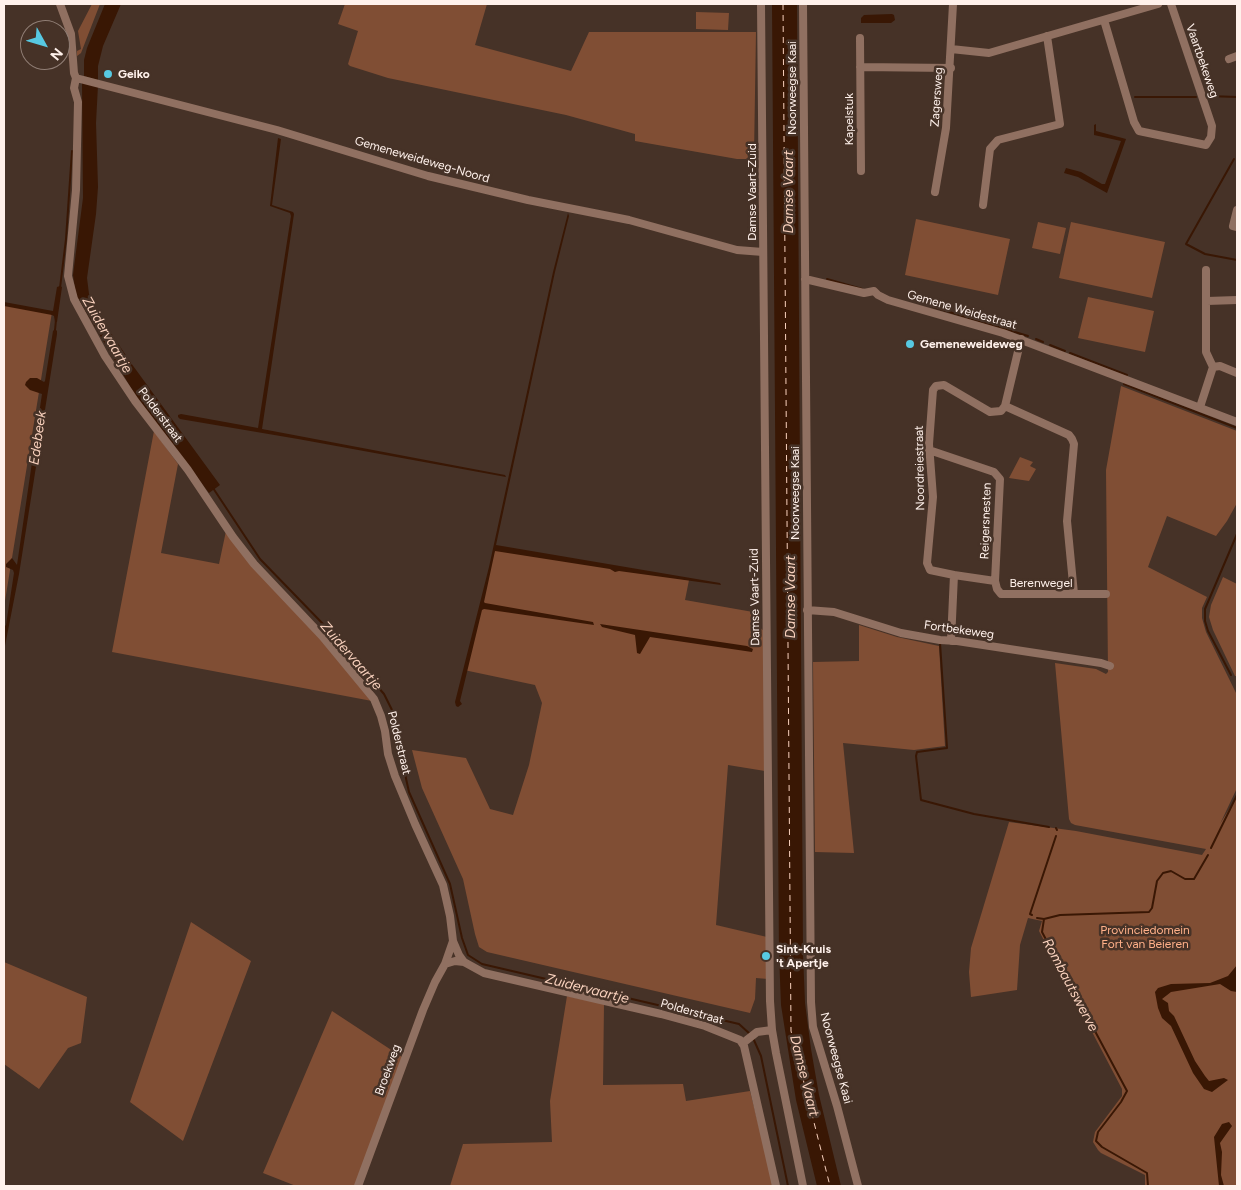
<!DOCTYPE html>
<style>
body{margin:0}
#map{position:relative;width:1241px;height:1190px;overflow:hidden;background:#463227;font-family:Figtree,sans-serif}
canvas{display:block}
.frame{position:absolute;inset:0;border:5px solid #fff1eb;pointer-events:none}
.north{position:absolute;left:20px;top:20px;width:50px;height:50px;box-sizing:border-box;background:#463227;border:1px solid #907e75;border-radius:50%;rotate:129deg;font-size:14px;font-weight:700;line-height:20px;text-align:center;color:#fff1eb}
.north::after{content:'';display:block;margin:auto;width:18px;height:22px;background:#57c9e2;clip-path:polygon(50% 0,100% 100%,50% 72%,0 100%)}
</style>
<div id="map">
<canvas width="1241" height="1190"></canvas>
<div class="frame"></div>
<div class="north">N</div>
</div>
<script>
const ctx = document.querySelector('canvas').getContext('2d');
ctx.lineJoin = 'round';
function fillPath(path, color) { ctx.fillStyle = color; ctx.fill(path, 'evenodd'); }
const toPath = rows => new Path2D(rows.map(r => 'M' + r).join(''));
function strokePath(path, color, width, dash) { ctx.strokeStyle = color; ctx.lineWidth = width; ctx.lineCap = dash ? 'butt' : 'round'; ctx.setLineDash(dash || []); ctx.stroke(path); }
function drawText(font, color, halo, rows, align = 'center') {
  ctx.font = font + ' Figtree,sans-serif'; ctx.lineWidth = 5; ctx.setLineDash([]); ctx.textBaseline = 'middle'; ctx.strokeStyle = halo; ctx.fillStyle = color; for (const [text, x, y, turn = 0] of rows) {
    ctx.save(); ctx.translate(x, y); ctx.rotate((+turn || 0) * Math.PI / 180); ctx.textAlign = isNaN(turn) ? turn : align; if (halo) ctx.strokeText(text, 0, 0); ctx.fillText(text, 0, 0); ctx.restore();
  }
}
fillPath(toPath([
 [92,4,100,4,81,53,77,56,77,51,81,49,78,31],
 [345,4,487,4,475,45,571,71,589,32,756,32,754,154,750,159,737,159,635,141,635,134,566,115,388,78,350,66,348,64,358,31,338,24],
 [696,12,729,13,728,30,696,29],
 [916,219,1010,239,998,295,905,275],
 [1038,222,1066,228,1060,254,1032,248],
 [1071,222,1165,242,1152,298,1059,278],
 [1088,297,1154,311,1145,352,1078,338],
 [4,303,52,312,4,607],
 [1121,386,1237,431,1237,503,1227,521,1216,536,1167,516,1148,567,1207,597,1202,608,1202,618,1206,632,1237,695,1237,788,1220,824,1237,796,1237,1186,1145,1186,1145,1175,1101,1153,1098,1150,1093,1142,1095,1132,1122,1096,1122,1089,1039,931,1042,921,1028,918,1020,945,1017,990,971,997,969,972,971,948,1009,822,1076,831,1202,855,1206,849,1075,825,1071,823,1069,819,1055,663,1096,669,1106,674,1108,672,1106,470],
 [154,431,178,464,161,553,219,564,226,531,316,633,372,701,112,652],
 [1020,457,1033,462,1030,466,1036,469,1029,481,1009,478],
 [495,549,689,580,685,600,753,612,758,626,764,631,765,771,728,765,716,925,767,937,768,979,756,978,755,999,750,1013,487,952,479,947,475,934,463,879,422,788,412,750,466,758,490,809,513,815,529,765,542,703,535,685,464,670],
 [1223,577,1237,584,1237,676,1235,676,1213,630,1209,617,1211,605],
 [859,625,897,637,939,646,945,746,914,750,843,743,854,853,815,852,813,662,859,661],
 [191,922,251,961,183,1141,130,1102],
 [4,962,87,997,81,1043,68,1048,39,1089,4,1064],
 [567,996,604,1004,603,1085,683,1084,686,1101,750,1091,774,1186,450,1186,463,1144,552,1142,550,1101],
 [332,1011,402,1057,357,1186,296,1186,263,1173]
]), '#804e34');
fillPath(toPath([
 [105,4,121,4,103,46,98,66,98,80,84,76,84,60,87,48],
 [772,4,797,4,803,954,805,1003,811,1049,819,1095,841,1186,817,1186,796,1100,781,1005,779,954],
 [892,14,894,15,895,20,891,23,861,23,861,18,864,15],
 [82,81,98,85,96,123,98,187,96,214,87,278,89,294,103,321,131,363,220,485,209,493,134,393,76,295,73,275,83,198],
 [1096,124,1096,131,1126,139,1107,193,1078,177,1064,173,1066,168,1081,172,1102,184,1105,184,1121,141,1094,135,1094,125],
 [278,138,281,139,272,205,293,212,294,214,262,429,505,475,506,477,298,439,180,419,178,417,178,415,181,414,258,428,291,216,290,213,270,206],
 [568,213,569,216,555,272,496,545,720,583,721,585,619,571,615,572,610,569,495,551,484,602,485,603,593,622,594,625,484,609,482,610,460,701,462,704,458,707,456,706,455,702,489,567,553,272],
 [60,286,62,287,57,322,55,322,54,316,52,315,4,306,4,302,53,311,57,287],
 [55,329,57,331,57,334,19,574,4,651,4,627,6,625,14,573,13,570,6,567,6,564,12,558,17,565,42,394,30,390,25,385,26,382,30,378,37,378,44,382,45,381,53,331],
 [600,624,747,646,753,649,752,652,650,637,640,654,637,653,635,635,602,627],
 [1237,965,1237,992,1231,991,1220,984,1171,992,1162,999,1168,1003,1169,1011,1174,1016,1195,1061,1205,1076,1209,1081,1224,1078,1228,1080,1212,1092,1204,1089,1193,1073,1171,1026,1162,1018,1158,1008,1155,992,1158,988,1171,984,1210,983,1228,976],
 [1229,1122,1232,1126,1220,1143,1222,1152,1221,1175,1224,1186,1219,1186,1214,1137,1222,1124]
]), '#391704');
strokePath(toPath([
 [1208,96,1237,97],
 [1135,97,1196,97],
 [1234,159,1186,244,1205,254,1237,260],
 [827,279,862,289],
 [60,288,66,239,72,151],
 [933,307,1028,336],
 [55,330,56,320],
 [1036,339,1043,342],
 [1050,345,1065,351],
 [1070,353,1127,375],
 [1124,384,1237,428],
 [213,488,260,559,325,626,384,694,392,710,401,756,409,792,450,884,462,938,468,955,482,964,739,1024,750,1034],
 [940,643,947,748,917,752,916,756,921,800,974,814,1049,827],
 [1231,675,1208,631,1205,621,1205,609,1237,534],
 [1237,686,1237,687],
 [1056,828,1057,830],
 [1211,848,1237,795],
 [1032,915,1030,914,1056,836],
 [1037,918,1044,919],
 [753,1038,761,1056,788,1186],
 [1148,1186,1147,1173,1102,1147,1096,1141,1098,1132,1121,1102,1127,1091,1042,932,1044,919,1060,915,1149,912,1152,908,1157,881,1163,873,1171,871,1185,879,1194,879,1208,855]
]), '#391704', 2);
strokePath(toPath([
 [783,4,791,1031,830,1186]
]), '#f9d1bd', 1, [6, 5]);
strokePath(toPath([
 [60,4,71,34,74,73,76,78,74,88,78,102,76,190,68,276,74,299,105,356,135,401,188,470,233,537,254,564,322,636,374,699,381,716,385,731,388,754,395,776,415,824,443,885,450,916,453,941,459,955,464,962,484,973,661,1014,705,1026,740,1040,744,1046,776,1186],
 [761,4,770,1001,772,1030,776,1053,803,1186],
 [803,4,811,1002,813,1027,837,1106,858,1186],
 [1104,20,1134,122,1139,131,1206,145,1211,137,1212,126,1171,4],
 [860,38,861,171],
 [951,49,989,53,1158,4],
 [1229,59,1237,56],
 [860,67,951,68],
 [76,78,277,130,428,176,528,200,629,220,737,250,763,252],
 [935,192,946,128,953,4],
 [983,205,990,149,998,140,1060,124,1047,36],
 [1237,210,1233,226,1237,227],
 [805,279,864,293,874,291,878,295,888,300,1003,333,1237,422],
 [1207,301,1237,300],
 [1213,367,1220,366,1237,373],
 [1005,406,1069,435,1072,439,1074,444,1067,521,1074,594],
 [1005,406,1021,339],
 [1200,407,1213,367,1206,352,1206,270],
 [929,450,994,472,1000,479,995,581],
 [954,575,995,581,997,589,1001,594,1106,594],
 [807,610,834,612,901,633,940,640,957,641,1101,663,1110,666],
 [951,641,954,575,930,570,927,563,933,497,929,444,933,390,936,386,944,385,990,412,1001,411,1005,406],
 [445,964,453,941],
 [743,1043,757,1032,772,1030],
 [358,1186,423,1010,435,982,445,964,455,961,464,962]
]), '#907061', 8);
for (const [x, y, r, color] of [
 [108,74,5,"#57c9e2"],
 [910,344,5,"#57c9e2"],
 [766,956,5,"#57c9e2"]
]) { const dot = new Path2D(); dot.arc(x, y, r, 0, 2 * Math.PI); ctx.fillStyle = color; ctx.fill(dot); strokePath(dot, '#463227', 2); }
drawText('12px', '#fff1eb', '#463227', [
 ["Vaartbekeweg",1202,61,71],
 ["Noorweegse Kaai",792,88,-90],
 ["Zagersweg",937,97,-86],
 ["Kapelstuk",849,119,-90],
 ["Gemeneweideweg-Noord",422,160,16],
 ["Damse Vaart-Zuid",752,192,-90],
 ["Gemene Weidestraat",962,310,16],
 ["Polderstraat",160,415,53],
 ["Noordreiestraat",920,468,-91],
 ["Noorweegse Kaai",795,493,-90],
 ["Reigersnesten",986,521,-88],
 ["Berenwegel",1041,583],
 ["Damse Vaart-Zuid",755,597,-91],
 ["Fortbekeweg",959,630,8],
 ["Polderstraat",399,743,76],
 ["Polderstraat",692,1012,16],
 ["Noorweegse Kaai",836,1058,75],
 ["Broekweg",388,1070,-70]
]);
drawText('bold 12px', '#fff1eb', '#463227', [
 ["Geiko",118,74],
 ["Gemeneweideweg",920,344],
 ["Sint-Kruis",776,949],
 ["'t Apertje",776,963]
], 'left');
drawText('12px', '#ffb089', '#463227', [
 ["Provinciedomein",1145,930],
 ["Fort van Beieren",1145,944]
]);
drawText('italic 14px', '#f9d1bd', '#463227', [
 ["Damse Vaart",789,192,-90],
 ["Zuidervaartje",107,335,60],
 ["Edebeek",38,438,-82],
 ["Damse Vaart",791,597,-90],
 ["Zuidervaartje",351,656,49],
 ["Rombautswerve",1070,985,62],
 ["Zuidervaartje",587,989,14],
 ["Damse Vaart",804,1076,76]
]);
</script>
